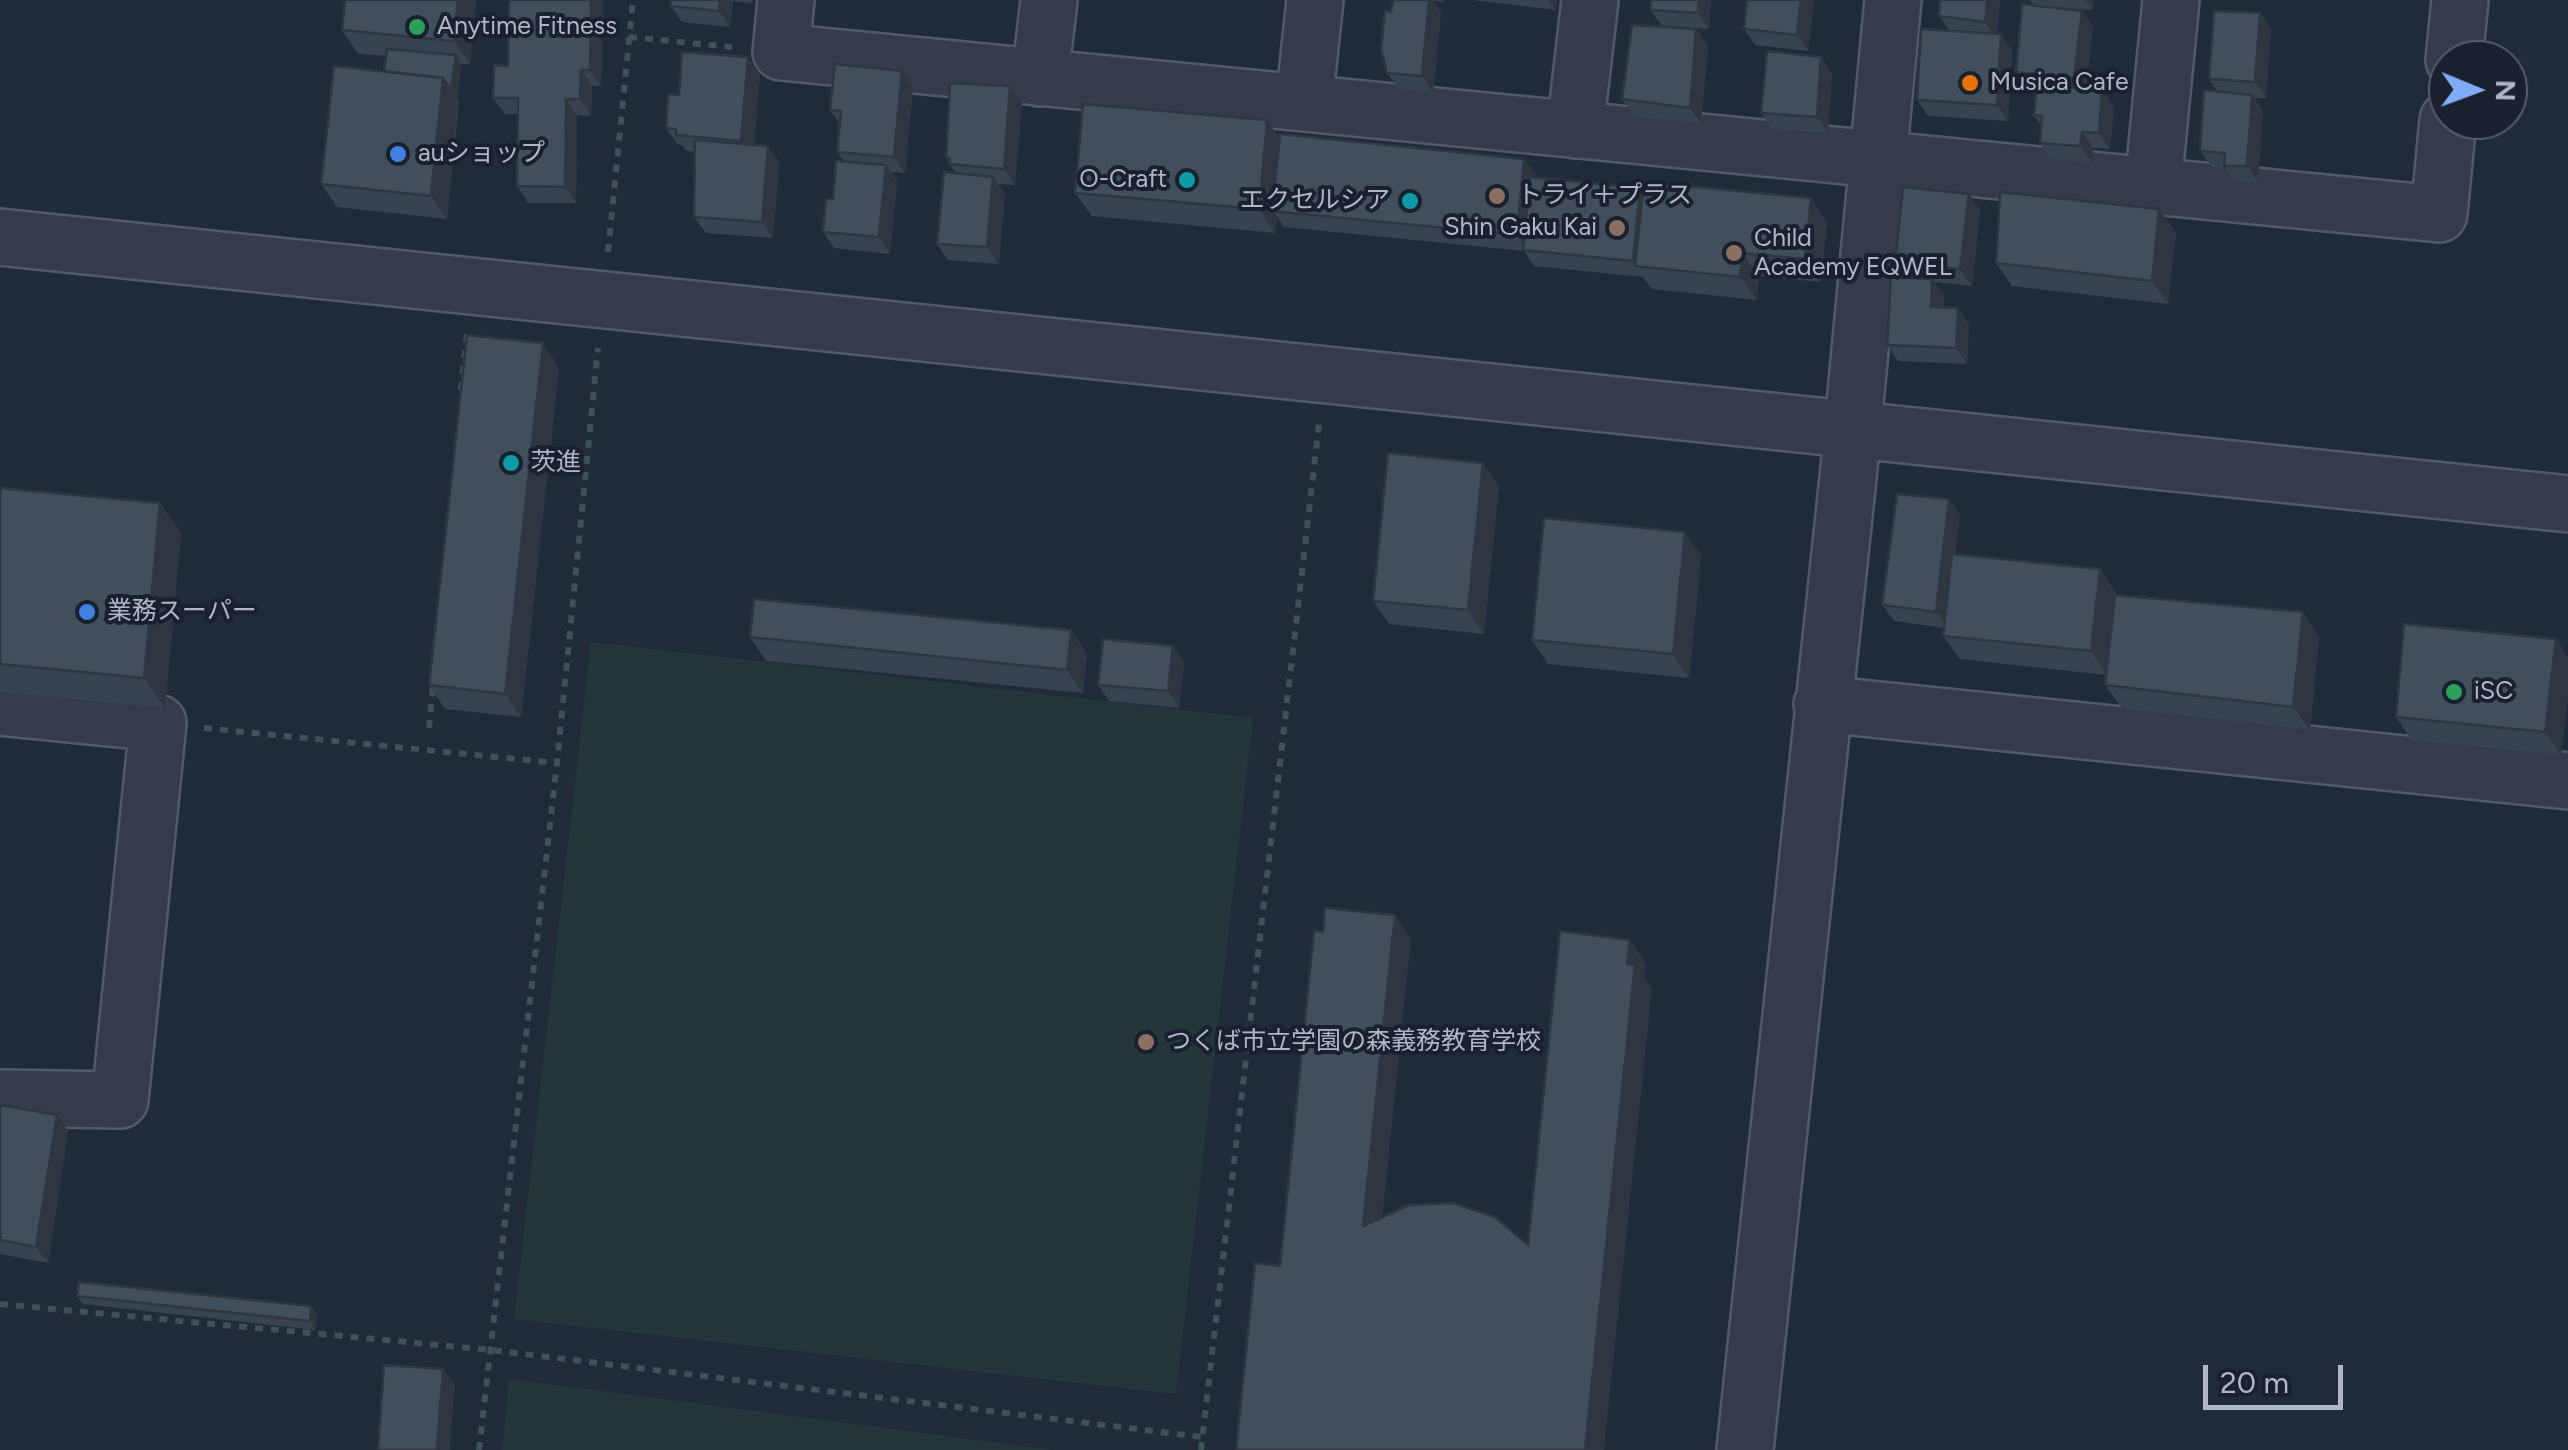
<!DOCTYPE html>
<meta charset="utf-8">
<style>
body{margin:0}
#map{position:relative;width:2568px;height:1450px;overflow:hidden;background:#212a39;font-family:Figtree,sans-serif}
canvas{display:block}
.north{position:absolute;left:2428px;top:40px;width:100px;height:100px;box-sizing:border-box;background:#1a212e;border:2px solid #565d6b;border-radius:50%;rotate:91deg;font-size:28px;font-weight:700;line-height:40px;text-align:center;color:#afb7c6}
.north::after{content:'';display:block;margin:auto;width:35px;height:45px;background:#81acf8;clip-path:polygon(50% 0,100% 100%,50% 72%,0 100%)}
.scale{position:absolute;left:2203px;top:1365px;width:140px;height:45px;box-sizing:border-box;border:5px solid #afb7c6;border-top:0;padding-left:12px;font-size:30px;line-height:35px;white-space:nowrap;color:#afb7c6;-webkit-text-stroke:8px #1a212e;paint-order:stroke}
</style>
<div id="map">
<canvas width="2568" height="1450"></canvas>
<div class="north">N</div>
<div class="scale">20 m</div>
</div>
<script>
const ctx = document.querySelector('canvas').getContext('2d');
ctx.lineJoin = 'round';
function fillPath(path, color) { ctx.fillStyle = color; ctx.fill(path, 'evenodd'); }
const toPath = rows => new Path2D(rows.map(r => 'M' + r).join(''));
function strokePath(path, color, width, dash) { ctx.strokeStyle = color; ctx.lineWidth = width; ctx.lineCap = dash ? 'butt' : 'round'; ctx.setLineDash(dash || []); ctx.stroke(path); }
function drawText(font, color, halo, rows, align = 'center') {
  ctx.font = font + ' Figtree,"Noto Sans JP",sans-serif'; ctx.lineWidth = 8; ctx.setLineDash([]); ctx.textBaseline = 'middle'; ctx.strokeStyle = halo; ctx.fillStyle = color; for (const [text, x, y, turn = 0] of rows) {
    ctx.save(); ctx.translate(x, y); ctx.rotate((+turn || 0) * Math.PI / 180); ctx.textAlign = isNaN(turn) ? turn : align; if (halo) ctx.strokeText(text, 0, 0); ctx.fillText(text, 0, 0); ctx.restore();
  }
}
fillPath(toPath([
 [591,642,1253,718,1176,1394,514,1319],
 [509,1379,1052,1450,502,1450]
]), '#23363a');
const minor = toPath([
 [786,0,781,52,2439,214,2448,120],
 [2454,60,2460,0],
 [1040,78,1049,0],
 [1304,103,1315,0],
 [1575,130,1590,0],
 [2153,186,2171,0],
 [0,237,2568,504],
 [1822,704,2568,781],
 [0,707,158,723,120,1100,0,1098],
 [1745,1450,1848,478,1893,0]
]);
strokePath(minor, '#525a67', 60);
strokePath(toPath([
 [629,37,732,47],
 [608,252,633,0],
 [461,390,467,333],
 [204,728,557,763],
 [429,728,433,686],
 [0,1304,491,1350,1202,1437],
 [479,1450,557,763,598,348],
 [1201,1450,1319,424]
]), '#3d5254', 6, [8, 8]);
strokePath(minor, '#343c49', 55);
fillPath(toPath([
 [476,0,470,64,461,64,457,98,459,101,447,219,337,207,321,184,384,71,386,56,358,54,342,30],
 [603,0,601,86,592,86,591,116,577,115,576,203,528,203,517,186,518,114,505,114,493,98,508,66],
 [671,0,753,0,752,3,733,1,730,27,682,22,671,6],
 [1393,0,1443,0,1443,2,1433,1,1441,12,1433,93,1399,89,1387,73],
 [1472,0,1557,0,1556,10],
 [1651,0,1711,0,1709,29,1662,26,1650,10],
 [1814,0,1808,51,1755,45,1744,29],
 [1940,0,2000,0,1997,33,2012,50,2008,121,1928,116,1917,100,1949,30,1939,16],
 [2030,0,2094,0,2093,10,2058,8,2082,11,2093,27,2086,88,2114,106,2110,149,2093,148,2092,162,2051,159,2040,143,2041,126,2034,115,2037,89,2027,88,2016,72,2033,5],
 [2260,13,2271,29,2266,98,2254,98,2263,111,2258,182,2235,182,2226,168,2212,167,2200,151,2217,91,2209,79],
 [1708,45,1701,124,1634,116,1622,99],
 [902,71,913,87,905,173,891,172,897,181,890,254,834,248,823,232,844,161,837,152,840,124,830,110],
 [760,73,754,145,779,162,773,238,706,233,694,217,695,152,687,151,682,145,677,144,666,128,679,95],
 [1832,73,1828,133,1772,129,1761,113],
 [1022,102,1015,185,998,184,1005,193,999,264,948,260,937,244,956,174,946,157],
 [1280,139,1536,175,1536,178,1640,188,1643,191,1827,221,1821,282,1759,276,1757,300,1652,289,1643,277,1534,266,1524,251,1284,227,1277,217,1275,233,1092,216,1075,193],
 [1980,210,1972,286,1934,282,1944,295,1943,307,1969,324,1967,364,1898,361,1887,345,1906,278,1895,263],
 [2176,232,2168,304,2012,286,1996,263],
 [559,367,521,717,445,709,429,685],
 [1499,486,1484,634,1389,624,1373,601],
 [0,488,181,532,165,708,0,692],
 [1960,515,1955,554,2100,569,2116,593,2116,595,2319,636,2310,730,2122,708,2105,685,2106,675,1960,659,1943,636,1944,628,1894,621,1882,605],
 [1701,555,1689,678,1548,664,1532,640],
 [750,637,1087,653,1083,693,766,661],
 [2556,639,2568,657,2568,695,2561,755,2412,740,2396,717],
 [1184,662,1179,708,1109,701,1098,685],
 [0,1105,68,1131,48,1263,0,1254],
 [77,1296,317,1314,315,1330,83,1304]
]), '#394251');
fillPath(toPath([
 [458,0,476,0,470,64,454,41],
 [591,0,603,0,601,86,590,70],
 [720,0,733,1,730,27,719,11],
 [1429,0,1432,0,1441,12,1433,93,1422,76],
 [1548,0,1557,0,1556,10],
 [1698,0,1711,0,1709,29,1698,13],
 [1801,0,1814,0,1808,51,1797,35],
 [1987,0,2000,0,1996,38,1985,22],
 [2085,0,2094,0,2093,10],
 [2082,11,2093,27,2085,94,2074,78],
 [2260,13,2271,29,2266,98,2255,82],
 [1696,29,1708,45,1701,124,1690,108],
 [2001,34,2012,50,2008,121,1997,105],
 [456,55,461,64,447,219,431,196,443,78],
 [748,57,760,73,753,157,741,141],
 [1821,57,1832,73,1828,133,1817,117],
 [581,70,592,86,591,116,580,99],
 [902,71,913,87,905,173,894,157],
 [1010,86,1022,102,1015,185,1004,169],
 [2102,90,2114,106,2110,149,2099,133],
 [2252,95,2263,111,2258,182,2247,166],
 [566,99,577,115,576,203,565,187],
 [1267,120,1283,143,1272,211,1277,217,1275,233,1259,209],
 [2082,132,2093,148,2092,162,2080,146],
 [768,146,779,162,773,238,762,222],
 [1524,159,1536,175,1528,251,1517,235],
 [886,165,897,181,890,254,879,237],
 [993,177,1005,193,999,264,987,247],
 [1640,188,1652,204,1637,266,1633,261],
 [1969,194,1980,210,1972,286,1960,269],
 [1811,198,1827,221,1821,282,1805,259],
 [2159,209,2176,232,2168,304,2152,281],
 [1742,253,1759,276,1757,300,1740,277],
 [1932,279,1944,295,1942,323,1931,307],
 [1958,308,1969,324,1967,364,1956,348],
 [543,343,559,367,521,717,505,694],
 [1483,463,1499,486,1484,634,1468,610],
 [1949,499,1960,515,1947,628,1936,612],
 [160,503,181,532,165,708,144,678],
 [1685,532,1701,555,1689,678,1673,654],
 [2100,569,2116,593,2107,675,2091,651],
 [2303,612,2319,636,2310,730,2293,707],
 [1071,630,1087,653,1083,693,1067,670],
 [2556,639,2568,657,2568,695,2561,755,2545,732],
 [1173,646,1184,662,1179,708,1168,691],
 [1395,915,1411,939,1379,1249,1363,1226],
 [1630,940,1646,963,1644,978,1652,988,1604,1450,1585,1450],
 [57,1115,68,1131,48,1263,36,1247],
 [311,1306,317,1314,315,1330,310,1321],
 [443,1369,455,1385,450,1450,437,1450]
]), '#2e3642');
const building = toPath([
 [345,0,458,0,454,41,342,30,345,0],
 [509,0,591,0,590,70,581,70,580,99,566,99,565,187,517,186,518,98,493,98,494,65,508,66,509,0],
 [671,0,720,0,719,11,671,6,671,0],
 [1393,0,1429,0,1422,76,1387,73,1381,49,1385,11,1391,12,1393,0],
 [1651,0,1698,0,1698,13,1650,10,1651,0],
 [1747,0,1801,0,1797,35,1744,29,1747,0],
 [1940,0,1987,0,1985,22,1939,16,1940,0],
 [2022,4,2082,11,2074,78,2016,72,2022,4],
 [2214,11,2260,13,2255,82,2209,79,2214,11],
 [1632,25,1696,29,1690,108,1622,99,1632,25],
 [1921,29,2001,34,1997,105,1917,100,1921,29],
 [387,49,456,55,451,90,443,78,384,71,387,49],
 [1767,51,1821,57,1817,117,1761,113,1767,51],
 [682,52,748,57,741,141,676,135,676,129,666,128,668,94,679,95,682,52],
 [835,64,902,71,894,157,837,152,841,111,830,110,835,64],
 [334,66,443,78,431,196,321,184,334,66],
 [950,83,1010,86,1004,169,949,164,950,158,946,157,950,83],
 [2037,84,2102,90,2099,133,2082,132,2080,146,2040,143,2042,116,2034,115,2037,84],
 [2204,90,2252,95,2247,166,2224,166,2225,153,2200,151,2204,90],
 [1083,104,1267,120,1259,209,1075,193,1083,104],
 [1280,134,1524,159,1517,235,1272,211,1280,134],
 [695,140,768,146,762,222,694,217,695,140],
 [836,161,886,165,879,237,823,232,826,199,833,199,836,161],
 [944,172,993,177,987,247,937,244,944,172],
 [1530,177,1640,188,1633,261,1523,250,1530,177],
 [1644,182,1811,198,1805,259,1742,253,1740,277,1635,266,1644,182],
 [1903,187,1969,194,1960,269,1895,263,1903,187],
 [2000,192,2159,209,2152,281,1996,263,2000,192],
 [1891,277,1932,279,1931,307,1958,308,1956,348,1887,345,1891,277],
 [467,335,543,343,505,694,429,685,467,335],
 [1388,453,1483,463,1468,610,1373,601,1388,453],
 [0,488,160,503,144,678,0,664,0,488],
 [1897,494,1949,499,1936,612,1882,605,1897,494],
 [1544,518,1685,532,1673,654,1532,640,1544,518],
 [1952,554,2100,569,2091,651,1943,636,1952,554],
 [2115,595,2303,612,2293,707,2105,685,2115,595],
 [754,599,1071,630,1067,670,750,637,754,599],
 [2404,624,2556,639,2545,732,2396,717,2404,624],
 [1103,639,1173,646,1168,691,1098,685,1103,639],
 [1325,908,1395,915,1363,1226,1409,1205,1453,1203,1495,1217,1528,1245,1560,931,1630,940,1627,964,1635,965,1585,1450,1236,1450,1255,1263,1280,1266,1314,931,1323,932,1325,908],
 [0,1105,57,1115,36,1247,0,1240,0,1105],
 [79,1282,311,1306,310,1321,77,1296,79,1282],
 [384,1365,443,1369,437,1450,378,1450,384,1365]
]);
fillPath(building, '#424d5e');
strokePath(building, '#2e3642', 2.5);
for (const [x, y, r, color] of [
 [417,27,10,"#2e9e5b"],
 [1970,83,10,"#e8710a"],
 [398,154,10,"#3f7fe0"],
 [1187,180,10,"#0f9aa8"],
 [1497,196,10,"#8d6e63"],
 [1410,201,10,"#0f9aa8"],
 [1617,228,10,"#8d6e63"],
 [1734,253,10,"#8d6e63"],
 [511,463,10,"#0f9aa8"],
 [87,612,10,"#3f7fe0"],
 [2454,692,10,"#2e9e5b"],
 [1146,1042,10,"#8d6e63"]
]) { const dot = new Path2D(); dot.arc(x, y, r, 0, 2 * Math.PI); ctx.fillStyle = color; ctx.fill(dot); strokePath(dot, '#1a212e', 4); }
drawText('25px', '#afb7c6', '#1a212e', [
 ["Anytime Fitness",437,27],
 ["Musica Cafe",1990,83],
 ["auショップ",418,154],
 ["O-Craft",1167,180,"right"],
 ["トライ＋プラス",1517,196],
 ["エクセルシア",1390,201,"right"],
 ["Shin Gaku Kai",1597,228,"right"],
 ["Child",1754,239],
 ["Academy EQWEL",1754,268],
 ["茨進",531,463],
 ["業務スーパー",107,612],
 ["iSC",2474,692],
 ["つくば市立学園の森義務教育学校",1166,1042]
], 'left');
</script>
